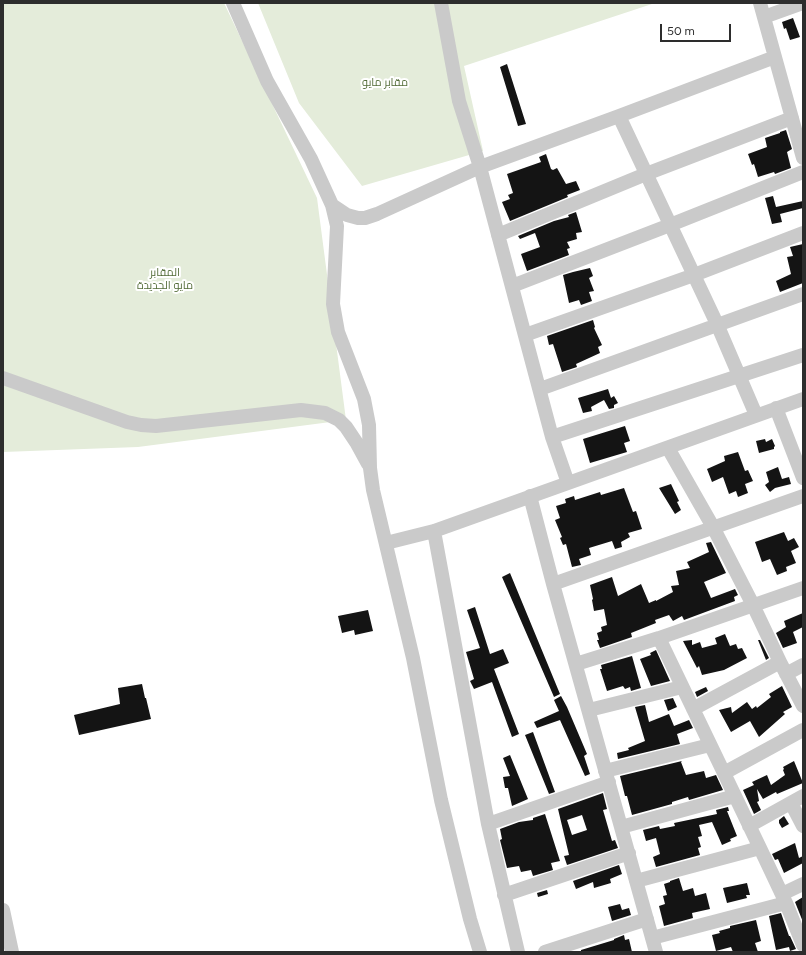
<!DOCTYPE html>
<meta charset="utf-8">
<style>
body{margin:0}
#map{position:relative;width:806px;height:955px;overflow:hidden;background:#fff;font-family:Figtree,sans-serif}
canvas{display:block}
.frame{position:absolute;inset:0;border:4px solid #2d2d2d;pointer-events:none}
.scale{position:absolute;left:660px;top:24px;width:71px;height:18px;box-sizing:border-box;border:2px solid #2d2d2d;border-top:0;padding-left:5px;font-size:12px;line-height:14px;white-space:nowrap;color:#2d2d2d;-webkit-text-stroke:3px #fff;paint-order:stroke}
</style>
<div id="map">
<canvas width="806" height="955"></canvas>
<div class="frame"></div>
<div class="scale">50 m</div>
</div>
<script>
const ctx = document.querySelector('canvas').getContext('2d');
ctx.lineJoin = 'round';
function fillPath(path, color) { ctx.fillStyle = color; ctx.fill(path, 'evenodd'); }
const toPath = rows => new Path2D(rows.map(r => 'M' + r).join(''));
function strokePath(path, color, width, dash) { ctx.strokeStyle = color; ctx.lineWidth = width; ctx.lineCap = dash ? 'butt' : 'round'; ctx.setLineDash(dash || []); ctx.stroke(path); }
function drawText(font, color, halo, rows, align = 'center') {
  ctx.font = font + ' Figtree,Cairo,sans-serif'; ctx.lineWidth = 4; ctx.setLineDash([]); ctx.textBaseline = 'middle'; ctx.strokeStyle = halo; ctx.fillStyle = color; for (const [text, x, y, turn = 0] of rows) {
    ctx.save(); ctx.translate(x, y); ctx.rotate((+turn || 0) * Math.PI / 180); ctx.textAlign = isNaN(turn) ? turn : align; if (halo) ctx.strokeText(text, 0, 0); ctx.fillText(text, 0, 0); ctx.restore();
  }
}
fillPath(toPath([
 [3,3,224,3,317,198,346,420,138,447,3,452],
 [258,3,655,3,464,66,483,151,362,186,299,103]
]), '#e4ecda');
fillPath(toPath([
 [793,18,800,37,790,40,786,28,784,29,782,22],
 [507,64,526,124,518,126,500,67],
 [786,130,792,149,787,152,791,168,775,174,774,172,758,177,754,164,752,165,748,154,767,147,765,138,780,133,780,132],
 [546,154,551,169,553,170,557,168,566,184,576,181,580,190,567,195,568,197,510,221,502,202,510,199,508,195,513,193,507,174,541,162,539,157],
 [773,196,776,207,803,201,803,208,780,214,782,222,772,224,765,198],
 [576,212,582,232,576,233,577,239,567,242,570,248,567,249,569,255,527,271,521,254,540,247,535,233,520,239,518,236,554,221,569,217,568,215],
 [803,244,803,283,780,292,776,281,791,274,787,257,793,256,790,247],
 [590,268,593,276,589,278,594,291,589,292,592,301,581,305,579,300,569,303,563,275,573,272],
 [593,320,595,327,594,328,602,345,598,347,600,353,576,364,577,367,562,372,553,344,549,345,547,336],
 [608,389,611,398,614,396,618,403,614,405,614,408,609,409,604,400,591,407,592,411,583,413,578,398],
 [625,426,630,441,624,443,627,452,590,463,583,439],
 [765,439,766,442,772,439,775,446,774,447,774,449,759,453,756,441],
 [738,452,745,471,748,470,753,481,745,484,748,493,738,497,736,491,729,494,723,477,712,482,707,469,725,461,724,456],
 [778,467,782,479,789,477,791,484,775,488,770,492,765,485,769,482,766,472],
 [671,484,679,501,677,502,681,510,675,514,659,488],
 [624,488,633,512,636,511,642,529,628,533,630,537,621,542,622,547,615,549,612,541,589,548,591,555,579,559,581,565,572,567,566,544,563,545,560,538,562,537,555,520,560,518,556,506,566,503,565,499,574,496,575,500,600,492,601,495],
 [784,532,788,541,794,538,799,547,791,551,796,563,786,567,787,571,777,575,770,559,762,562,755,542],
 [711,542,726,573,704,582,711,598,735,589,738,595,734,597,735,601,684,620,682,616,673,621,669,615,655,620,656,623,631,633,632,637,600,648,597,640,599,640,597,633,602,631,601,627,607,625,604,609,594,611,592,600,593,599,590,585,612,577,618,596,641,584,649,603,656,600,656,601,673,592,671,586,679,585,676,571,690,568,687,562,709,552,706,543],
 [510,573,560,694,554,697,502,577],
 [475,607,490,654,503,649,509,663,494,669,519,734,512,737,492,682,474,689,470,681,474,679,466,652,480,648,467,610],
 [368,610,373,631,355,635,354,630,342,633,338,616],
 [803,613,803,627,793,632,797,643,783,648,776,633,786,627,784,621],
 [725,634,730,646,736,644,738,649,742,648,747,658,724,670,702,675,699,666,697,668,683,641,692,640,692,645,700,642,702,648,717,644,715,638],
 [758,640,760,640,769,658,766,660],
 [656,650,670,681,651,686,640,659,651,655,650,653],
 [632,656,641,688,631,691,630,687,625,689,623,686,607,691,600,669,602,669,601,665],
 [142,684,145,698,146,698,151,719,79,735,74,715,120,704,118,688],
 [782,686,792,707,783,712,785,714,759,737,750,721,731,732,719,710,731,707,732,713,747,702,752,709,756,706,757,708,771,697,769,694],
 [706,687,708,691,697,697,695,692],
 [561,696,567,707,587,754,584,756,590,774,585,776,560,720,537,728,534,722,559,711,554,700],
 [673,698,677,707,668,711,664,700],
 [645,705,649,722,669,714,674,726,689,720,693,728,677,734,680,744,618,759,617,753,629,750,628,748,645,741,635,707],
 [533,732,555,792,549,794,525,735],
 [510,755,528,799,512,806,508,788,505,788,503,777,510,776,503,758],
 [682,761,681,762,686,775,704,771,706,778,716,775,723,790,689,800,688,797,672,802,672,804,632,815,627,796,625,796,620,776],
 [794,761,803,783,777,794,776,792,763,799,757,789,759,801,757,802,761,810,754,814,743,790,754,785,752,782,767,775,771,785,785,775,783,770,784,769,783,767],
 [603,793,607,809,603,810,612,841,615,840,618,848,567,865,564,856,569,855,558,809],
 [582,815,587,830,572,835,567,820],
 [728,807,729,811,727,811,737,836,730,839,731,841,722,845,712,822,699,825,702,836,698,837,701,847,698,848,700,855,656,867,653,857,660,854,656,838,646,841,643,830,659,826,660,829,675,826,674,823,717,814,716,810],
 [545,814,560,861,551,863,553,870,533,876,531,870,521,872,519,866,507,868,500,840,502,839,500,829,519,822,533,820,533,818],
 [784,816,789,824,782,828,779,823,779,820],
 [795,843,799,858,803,856,803,863,784,873,778,859,775,860,772,854],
 [619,865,622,874,610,879,611,883,594,888,593,882,576,889,573,881],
 [679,878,683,891,693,888,695,896,706,893,710,909,692,913,693,918,664,926,659,906,665,904,663,896,667,895,664,884,670,882,670,881],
 [747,883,750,895,746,895,747,898,727,903,723,888],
 [547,890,548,894,538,897,537,893],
 [803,897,803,922,795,902],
 [620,904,622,910,629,908,631,915,612,921,608,907],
 [781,913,789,936,790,936,796,949,790,951,789,947,776,950,769,916],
 [756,920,761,941,755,943,758,952,733,952,731,947,716,951,712,935,720,933,719,931,730,928,730,926],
 [624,935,625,940,629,939,632,952,581,952,581,950,614,940,614,939]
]), '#141414');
strokePath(toPath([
 [233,3,267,81,311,159,332,205,337,226,333,304,338,332,364,399,369,425,370,468,373,490,413,658,441,800,470,919,480,952],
 [760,3,803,158],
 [764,17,803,3],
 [619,116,717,324,756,415],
 [332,205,347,215,358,218,365,218,377,214,480,167,459,101,441,3],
 [498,235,646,174,792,118],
 [512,286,670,225,803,172],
 [525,335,694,275,803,233],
 [3,378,127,422,141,425,156,426,301,410,325,413,339,420,346,427,356,442,368,464],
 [540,389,803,294],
 [776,408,803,478],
 [552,437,803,355],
 [668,448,713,527,753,605,780,662,803,706],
 [568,483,552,437,480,167,619,116,775,57],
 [530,496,553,584,656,952],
 [434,531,488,824,518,952],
 [386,543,434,531,803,399],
 [553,584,803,496],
 [659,638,760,848,786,903,803,945],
 [576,664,659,638,803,588],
 [786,674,803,665],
 [693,709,780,662],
 [589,710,682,687],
 [605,771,710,745],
 [724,773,803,730],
 [791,803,803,826],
 [488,824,609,782],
 [749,826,803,796],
 [621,827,735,796],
 [636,881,760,848],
 [782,894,803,884],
 [504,895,629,853],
 [3,910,12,952],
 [652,938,786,903],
 [545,952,647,919]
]), '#cacaca', 14);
drawText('11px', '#536c38', '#fff', [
 ["مقابر مايو",385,83],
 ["المقابر",165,273],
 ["مايو الجديدة",165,286]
]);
</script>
